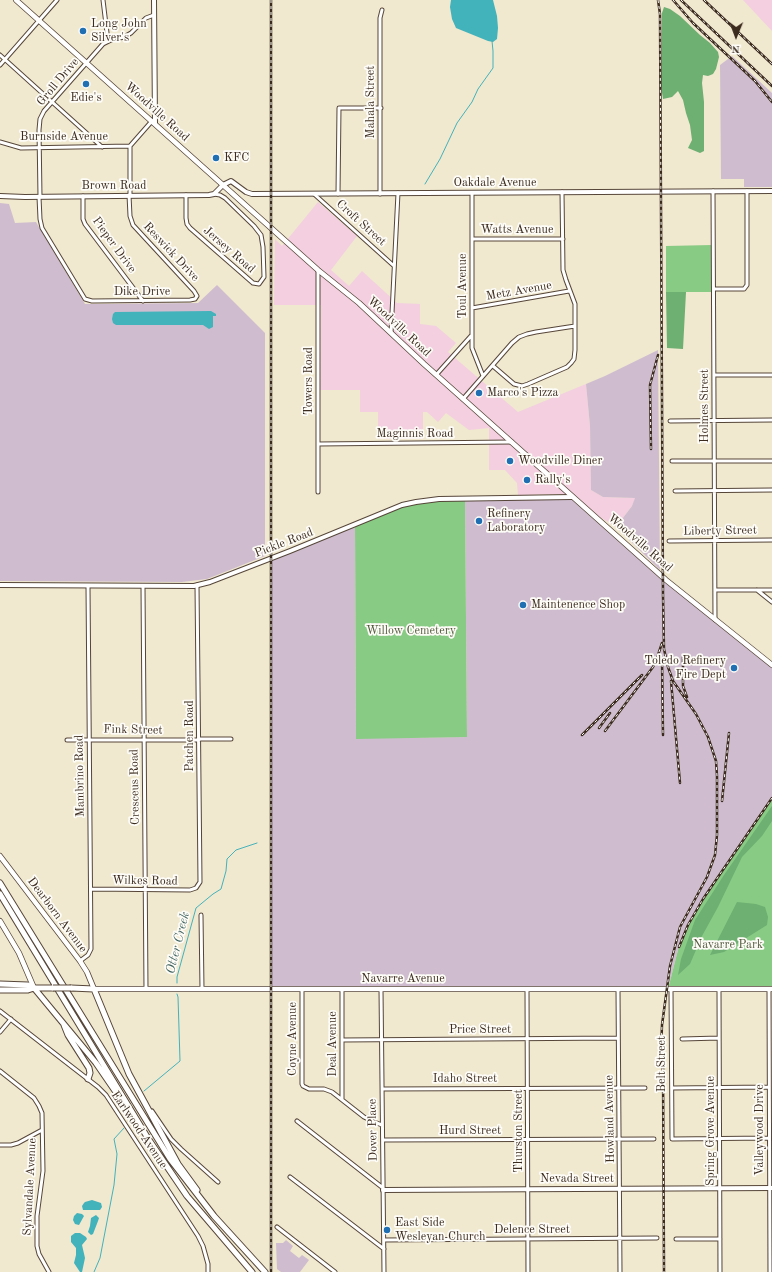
<!DOCTYPE html>
<style>
body{margin:0}
#map{position:relative;width:772px;height:1272px;overflow:hidden;background:#f0e8cf;font-family:"Old Standard TT",serif}
canvas{display:block}
.north{position:absolute;left:716px;top:16px;width:40px;height:40px;-webkit-text-stroke:3px #fdfcf7;paint-order:stroke;rotate:181deg;font-size:11px;font-weight:700;line-height:16px;text-align:center;color:#3b2a1e}
.north::after{content:'';display:block;margin:auto;width:14px;height:18px;background:#3b2a1e;clip-path:polygon(50% 0,100% 100%,50% 72%,0 100%)}
</style>
<div id="map">
<canvas width="772" height="1272"></canvas>
<div class="north">N</div>
</div>
<script>
const ctx = document.querySelector('canvas').getContext('2d');
ctx.lineJoin = 'round';
function fillPath(path, color) { ctx.fillStyle = color; ctx.fill(path, 'evenodd'); }
const toPath = rows => new Path2D(rows.map(r => 'M' + r).join(''));
function strokePath(path, color, width, dash) { ctx.strokeStyle = color; ctx.lineWidth = width; ctx.lineCap = dash ? 'butt' : 'round'; ctx.setLineDash(dash || []); ctx.stroke(path); }
function drawText(font, color, halo, rows, align = 'center') {
  ctx.font = font + ' "Old Standard TT",serif'; ctx.lineWidth = 3.5; ctx.setLineDash([]); ctx.textBaseline = 'middle'; ctx.strokeStyle = halo; ctx.fillStyle = color; for (const [text, x, y, turn = 0] of rows) {
    ctx.save(); ctx.translate(x, y); ctx.rotate((+turn || 0) * Math.PI / 180); ctx.textAlign = isNaN(turn) ? turn : align; if (halo) ctx.strokeText(text, 0, 0); ctx.fillText(text, 0, 0); ctx.restore();
  }
}
fillPath(toPath([
 [743,0,772,0,772,31],
 [318,202,357,236,331,270,349,286,362,271,397,303,420,304,420,324,436,326,456,343,448,352,518,412,586,384,590,426,591,490,603,497,636,498,632,506,616,527,562,494,518,495,517,483,505,470,489,470,489,428,469,430,446,413,438,422,427,412,423,412,423,439,378,439,378,412,360,412,360,390,320,390,321,305,274,305,275,239,282,246]
]), '#f3cfe0');
fillPath(toPath([
 [732,56,772,93,772,187,744,187,744,179,721,179,720,65],
 [0,203,9,204,15,223,36,222,85,304,198,303,217,285,265,333,265,556,207,579,182,582,0,581],
 [658,350,660,570,616,527,632,506,635,498,603,497,591,490,590,426,586,384,605,376],
 [572,497,663,577,772,665,772,798,732,856,692,918,678,950,668,989,271,989,271,559,355,525,356,738,467,737,465,499],
 [286,1240,293,1246,290,1251,299,1258,302,1255,309,1260,300,1272,281,1272,277,1269,276,1243,283,1243]
]), '#cfbdcf');
fillPath(toPath([
 [712,245,711,292,666,292,666,246],
 [465,499,467,737,356,739,355,525,402,505,416,502],
 [772,798,772,989,668,989,678,950,692,918,712,885]
]), '#88cb84');
fillPath(toPath([
 [664,7,670,9,680,16,700,35,710,43,718,52,719,57,716,69,713,74,708,76,703,75,702,83,704,102,704,151,700,153,688,148,692,140,690,125,686,113,683,100,678,91,672,97,663,99,661,86,662,13],
 [666,292,686,292,683,349,667,348],
 [772,806,772,821,762,836,742,857,718,907,702,936,690,964,678,975,681,959,695,920,724,875],
 [737,902,756,904,765,907,768,917,767,925,724,952,710,955]
]), '#6eaf72');
fillPath(toPath([
 [451,0,493,0,497,16,498,28,497,39,493,42,488,41,456,28,452,19,450,7],
 [211,311,216,314,216,316,213,316,213,327,209,329,203,325,116,325,113,323,112,319,113,314,115,312],
 [92,1200,101,1203,102,1207,100,1210,83,1210,82,1206,84,1203,85,1202],
 [77,1213,82,1214,84,1216,79,1225,75,1224,73,1220,74,1216],
 [96,1215,99,1218,98,1221,93,1234,91,1235,88,1232,90,1226,91,1218],
 [75,1233,80,1233,86,1237,87,1239,82,1245,85,1258,82,1272,80,1272,74,1263,76,1255,76,1248,71,1242,71,1236]
]), '#42b2bb');
strokePath(toPath([
 [425,184,440,159,457,123,472,102,478,89,493,68,493,51,492,41],
 [177,983,177,977,196,908,213,894,221,889,226,871,227,859,236,850,257,843],
 [144,1091,180,1061,178,997,177,994],
 [94,1272,100,1258,114,1185,117,1154,114,1139,124,1128]
]), '#42b2bb', 1);
const street = toPath([
 [103,0,108,41],
 [0,55,102,147],
 [0,65,57,0],
 [0,142,21,148,130,146],
 [713,191,715,620],
 [472,193,472,348,483,376],
 [314,194,394,266],
 [338,194,339,108,381,108],
 [380,194,380,18,382,10],
 [130,195,130,146,152,121],
 [186,195,186,218,187,224,190,228,253,283,259,284,264,277,263,247,261,235,254,226,225,198,220,195,214,194],
 [83,196,83,219,85,224,143,301],
 [39,197,40,219,42,228,85,299,92,301,190,300,195,299,197,296,194,291,133,225,130,216,129,195],
 [40,197,39,130,40,119,44,111,103,44,111,40,124,37,131,33,146,18,154,15],
 [472,239,563,239],
 [714,289,744,289,747,285,747,191],
 [472,308,569,291],
 [391,333,398,193],
 [493,366,514,384,522,386,528,384,567,367,571,363,574,359,575,350,575,304,566,280,563,270,562,192],
 [436,375,471,336],
 [714,375,772,375],
 [463,399,512,343,519,337,527,334,536,332,575,326],
 [670,421,772,420],
 [318,444,512,442],
 [672,461,772,461],
 [675,491,772,490],
 [318,492,318,270],
 [669,541,772,540],
 [143,586,146,989],
 [716,590,772,590],
 [757,590,772,602],
 [199,739,231,739],
 [67,740,199,740],
 [91,889,190,890,196,888,200,882,197,585],
 [201,915,202,989],
 [80,961,88,955,91,949,88,586],
 [302,989,302,1084,303,1086,309,1089,324,1089,332,1092,364,1117,374,1122,382,1125],
 [342,989,342,1099],
 [381,989,384,1272],
 [527,989,528,1272],
 [618,989,620,1272],
 [671,989,672,1139,769,1138],
 [719,989,720,1272],
 [769,989,770,1272],
 [0,1011,98,1087,106,1095,198,1236,203,1246,208,1264,208,1272],
 [0,1032,11,1019],
 [682,1039,719,1038],
 [342,1040,618,1038],
 [0,1071,34,1098,39,1106,42,1113,43,1171,37,1216,37,1246,39,1254,49,1272],
 [672,1088,769,1087],
 [382,1089,645,1088],
 [152,1111,171,1139,181,1149,218,1182],
 [297,1121,383,1188],
 [383,1140,654,1139],
 [0,1145,11,1145,18,1143,42,1130],
 [290,1177,384,1249],
 [277,1227,335,1272],
 [676,1239,720,1239],
 [384,1240,657,1238]
]);
const secondary = toPath([
 [154,0,155,123],
 [0,196,25,197,209,195,214,194,223,185,231,181,246,192,252,194,772,191],
 [0,585,194,586,210,582,290,551,402,505,416,502,439,499,572,497],
 [383,1190,772,1188]
]);
const primary = toPath([
 [16,0,318,270,359,303,424,364,666,580,772,665],
 [0,856,80,961,87,972,94,989,772,989],
 [0,921,19,953,34,988]
]);
const highway = toPath([
 [0,883,170,1159,214,1216,265,1272],
 [0,894,149,1140,187,1196,252,1272],
 [0,984,28,985,34,988,96,1063,120,1098],
 [71,988,94,989,129,1074,178,1164,197,1190],
 [0,990,28,990,34,988,53,988],
 [64,1025,68,1035,89,1068,90,1073,88,1079]
]);
strokePath(street, '#564639', 5);
strokePath(secondary, '#564639', 6);
strokePath(primary, '#564639', 6);
strokePath(highway, '#564639', 7);
strokePath(street, '#fff', 3);
strokePath(secondary, '#fff', 4);
strokePath(primary, '#fff', 4.5);
strokePath(highway, '#fff', 5);
const rail = toPath([
 [271,0,271,1272],
 [658,0,660,14,663,595,664,649,668,667,673,681,696,714,708,737,716,761,717,776,717,835,715,855,707,877,680,927,670,966,662,1025,661,1051,663,1072],
 [673,0,693,23,755,81,772,102],
 [681,0,772,86],
 [704,0,772,64],
 [651,449,650,385,658,355],
 [683,656,683,686,687,697],
 [662,658,663,735],
 [671,681,680,783],
 [599,728,610,713],
 [605,731,653,667,656,661,662,643],
 [582,735,642,675],
 [722,801,729,733],
 [679,947,688,925,703,899,772,798],
 [663,1067,664,1272]
]);
strokePath(rail, '#3b2a1e', 2.5);
strokePath(rail, '#fdfcf7', 1, [3]);
const highwayBridge = toPath([
 [53,988,71,988]
]);
strokePath(highwayBridge, '#564639', 7, []);
strokePath(highwayBridge, '#fff', 5);
for (const [x, y, r, color] of [
 [83,31,4,"#1f6fb2"],
 [86,84,4,"#1f6fb2"],
 [216,158,4,"#1f6fb2"],
 [479,393,4,"#1f6fb2"],
 [510,461,4,"#1f6fb2"],
 [527,480,4,"#1f6fb2"],
 [479,521,4,"#1f6fb2"],
 [523,605,4,"#1f6fb2"],
 [734,668,4,"#1f6fb2"],
 [387,1230,4,"#1f6fb2"]
]) { const dot = new Path2D(); dot.arc(x, y, r, 0, 2 * Math.PI); ctx.fillStyle = color; ctx.fill(dot); strokePath(dot, '#fdfcf7', 1.5); }
drawText('12px', '#3b2a1e', '#fdfcf7', [
 ["Long John",91,24],
 ["Silver's",91,38],
 ["Edie's",86,98,"center"],
 ["KFC",224,158],
 ["Marco's Pizza",487,393],
 ["Woodville Diner",518,461],
 ["Rally's",535,480],
 ["Refinery",487,514],
 ["Laboratory",487,528],
 ["Maintenence Shop",531,605],
 ["Toledo Refinery",726,661,"right"],
 ["Fire Dept",726,675,"right"],
 ["East Side",395,1223],
 ["Wesleyan Church",395,1237]
], 'left');
drawText('12px', '#3b2a1e', '#fdfcf7', [
 ["Groll Drive",58,82,-50],
 ["Mahala Street",371,102,-90],
 ["Woodville Road",157,112,42],
 ["Burnside Avenue",64,137],
 ["Oakdale Avenue",495,183],
 ["Brown Road",114,186],
 ["Croft Street",361,223,42],
 ["Watts Avenue",517,230],
 ["Pieper Drive",114,245,54],
 ["Jersey Road",229,250,41],
 ["Reswick Drive",171,252,47],
 ["Toul Avenue",463,286,-90],
 ["Metz Avenue",519,291,-10],
 ["Dike Drive",142,292],
 ["Woodville Road",399,327,43],
 ["Towers Road",309,381,-90],
 ["Holmes Street",705,406,-90],
 ["Maginnis Road",415,434],
 ["Liberty Street",720,531,-1],
 ["Pickle Road",284,543,-21],
 ["Woodville Road",640,543,41],
 ["Fink Street",133,730,1],
 ["Patchen Road",190,736,-90],
 ["Mambrino Road",80,776,-91],
 ["Cresceus Road",135,787,-91],
 ["Wilkes Road",145,881,1],
 ["Dearborn Avenue",57,915,53],
 ["Navarre Avenue",403,979],
 ["Price Street",480,1030],
 ["Coyne Avenue",293,1039,-90],
 ["Deal Avenue",333,1044,-90],
 ["Belt Street",662,1064,-90],
 ["Idaho Street",465,1079],
 ["Howland Avenue",610,1119,-91],
 ["Earlwood Avenue",139,1130,56],
 ["Dover Place",373,1130,-91],
 ["Valleywood Drive",760,1130,-90],
 ["Hurd Street",470,1131],
 ["Thurston Street",519,1131,-90],
 ["Spring Grove Avenue",711,1131,-90],
 ["Nevada Street",577,1179],
 ["Sylvandale Avenue",30,1187,-87],
 ["Delence Street",532,1230]
]);
drawText('12px', '#525a3d', '#fdfcf7', [
 ["Willow Cemetery",411,631],
 ["Navarre Park",728,945]
]);
drawText('italic 13px', '#3e605d', '#fdfcf7', [
 ["Otter Creek",178,943,-76]
]);
</script>
